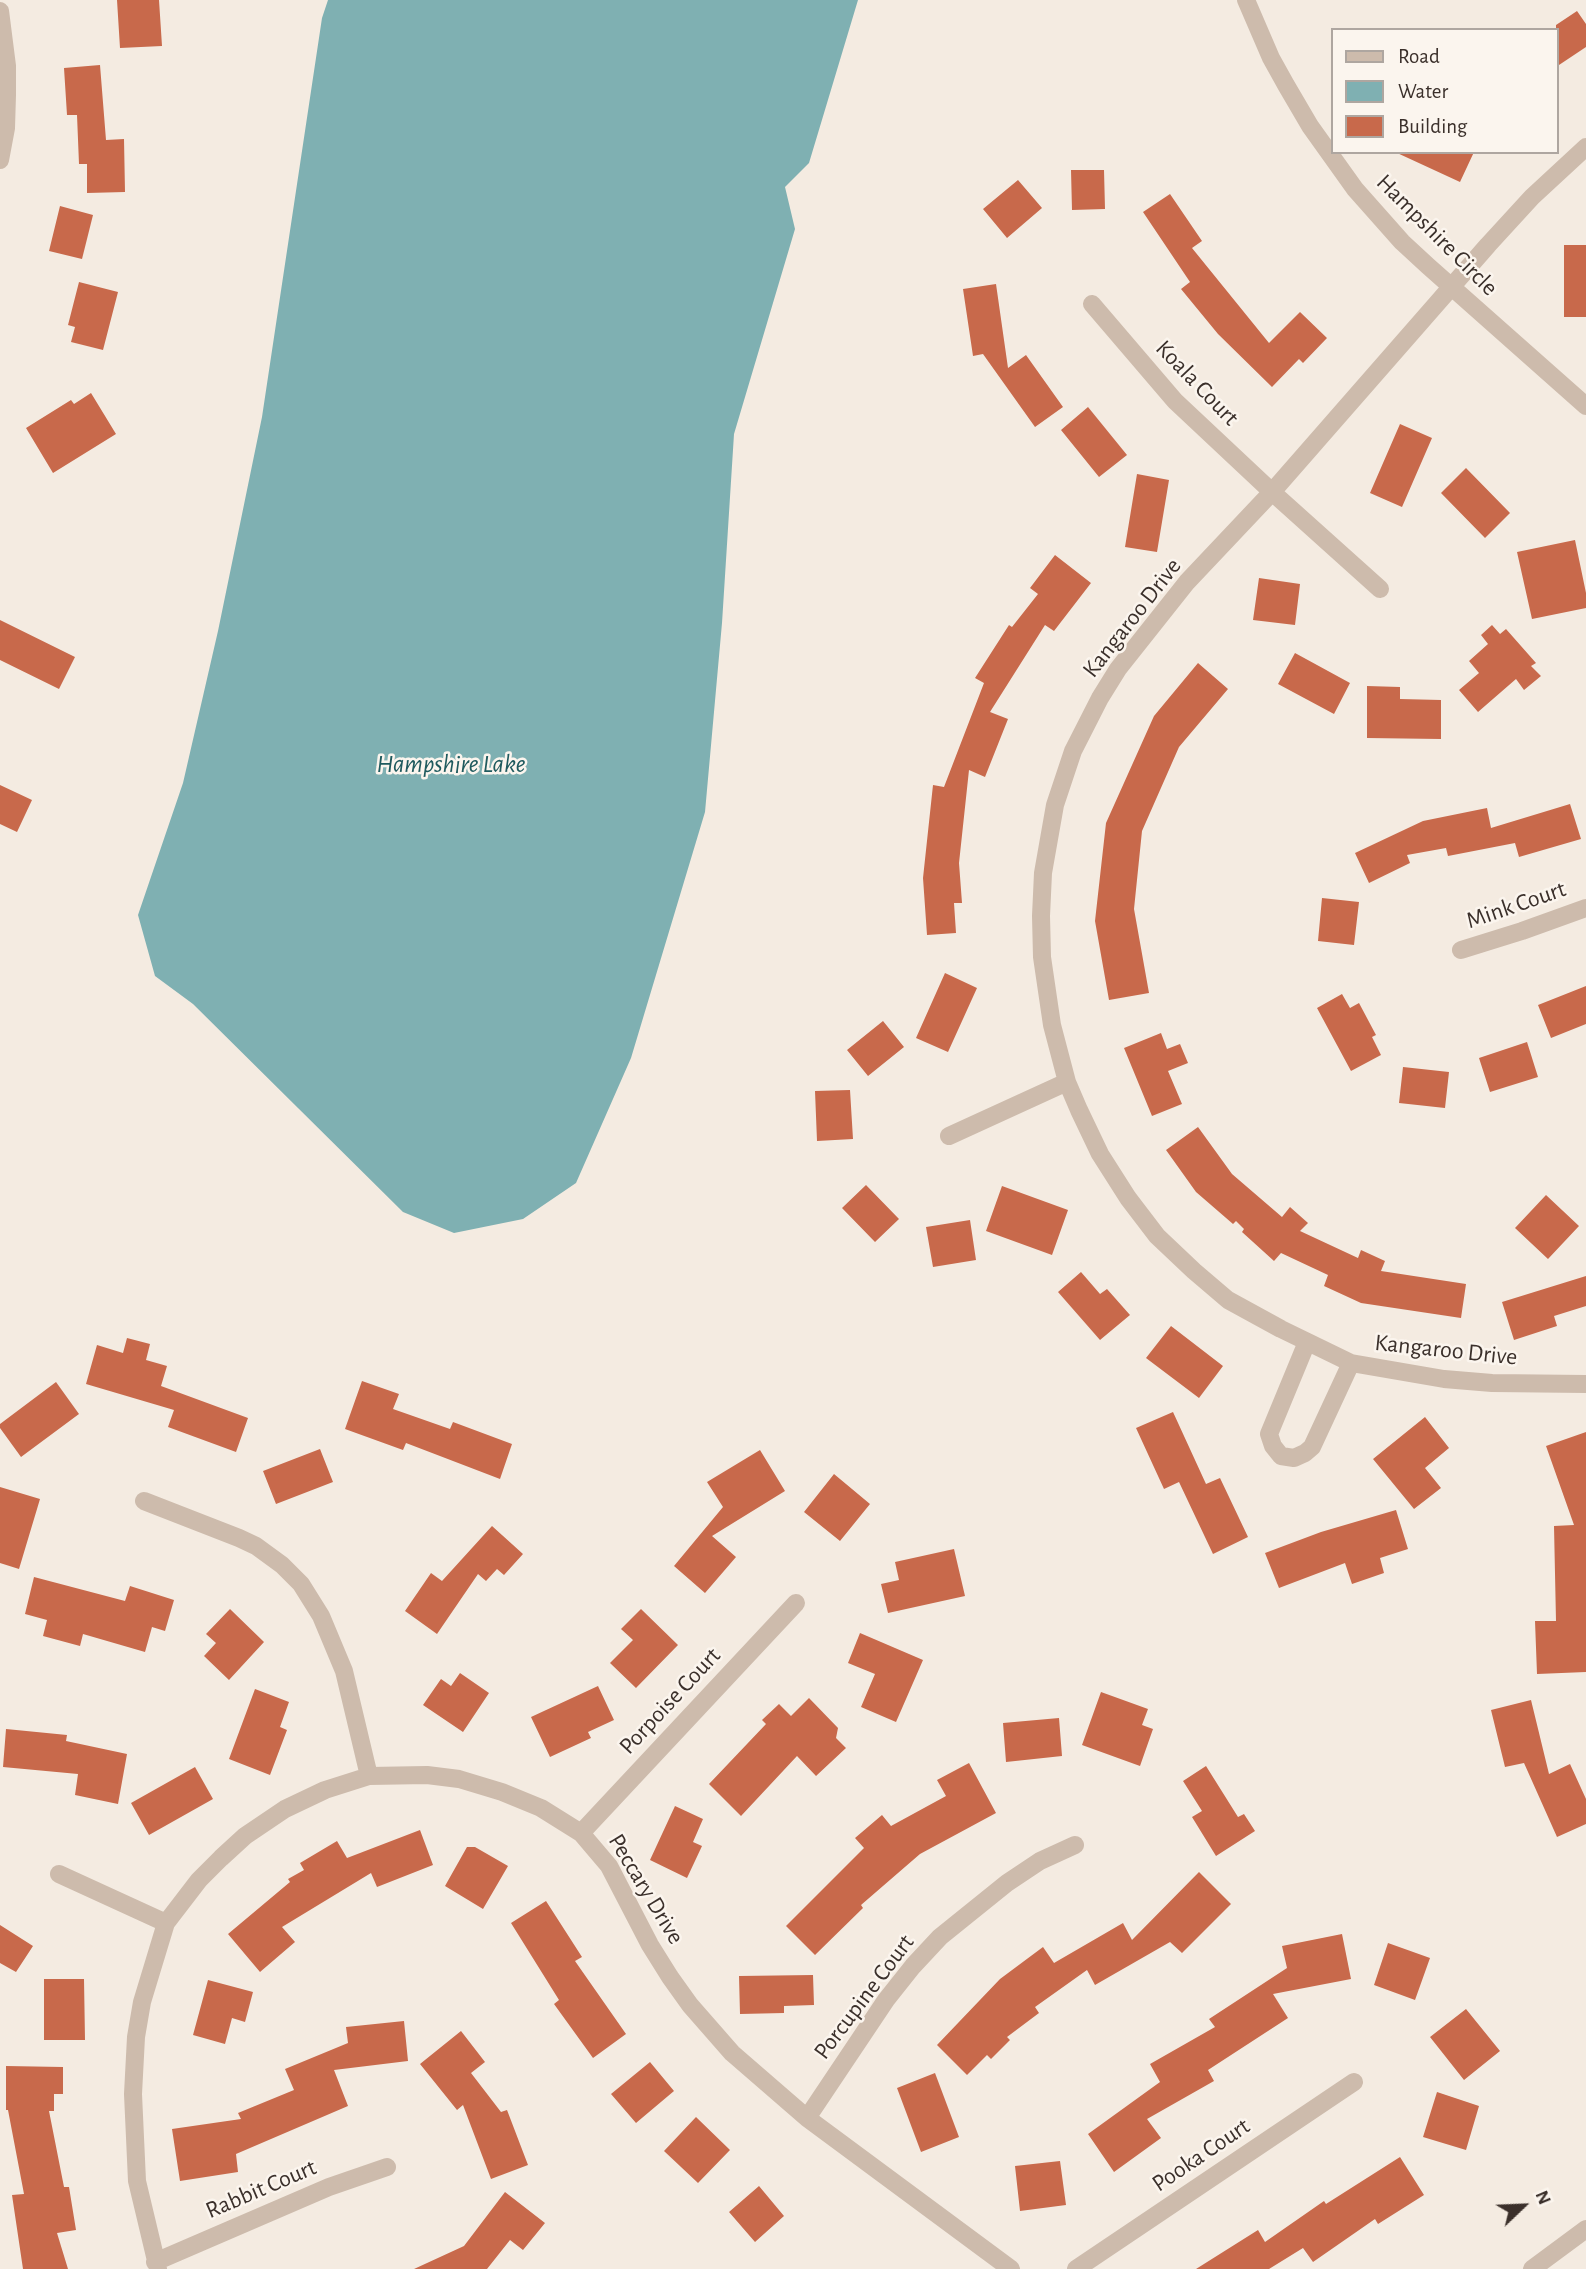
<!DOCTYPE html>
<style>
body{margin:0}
#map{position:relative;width:1586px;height:2269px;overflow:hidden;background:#f4ebe1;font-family:"Alegreya Sans",sans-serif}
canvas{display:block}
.legend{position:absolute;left:1331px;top:28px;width:228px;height:126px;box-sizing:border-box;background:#fbf5ee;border:2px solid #aea6a0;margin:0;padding:9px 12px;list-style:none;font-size:21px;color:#3b302b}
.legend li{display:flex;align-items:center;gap:14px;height:35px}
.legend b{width:35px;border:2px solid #aea6a0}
.north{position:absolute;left:1488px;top:2171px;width:70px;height:70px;-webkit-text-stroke:5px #fbf5ee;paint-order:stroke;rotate:67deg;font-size:19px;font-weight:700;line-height:28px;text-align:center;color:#3b302b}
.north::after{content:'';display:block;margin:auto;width:24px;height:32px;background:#3b302b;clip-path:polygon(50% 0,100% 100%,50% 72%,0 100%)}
</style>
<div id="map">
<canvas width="1586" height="2269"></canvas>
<ul class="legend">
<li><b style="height:9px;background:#cdbbac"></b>Road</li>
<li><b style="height:19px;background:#7fb0b2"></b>Water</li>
<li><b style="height:19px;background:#c8694b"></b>Building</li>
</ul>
<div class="north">N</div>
</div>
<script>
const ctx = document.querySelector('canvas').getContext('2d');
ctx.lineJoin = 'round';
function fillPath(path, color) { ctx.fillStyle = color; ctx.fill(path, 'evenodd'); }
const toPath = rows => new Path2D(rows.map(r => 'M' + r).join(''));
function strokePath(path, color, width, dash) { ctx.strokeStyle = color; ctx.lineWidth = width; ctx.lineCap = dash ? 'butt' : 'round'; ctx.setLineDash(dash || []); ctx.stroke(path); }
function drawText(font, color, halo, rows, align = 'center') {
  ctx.font = font + ' "Alegreya Sans",sans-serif'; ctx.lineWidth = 5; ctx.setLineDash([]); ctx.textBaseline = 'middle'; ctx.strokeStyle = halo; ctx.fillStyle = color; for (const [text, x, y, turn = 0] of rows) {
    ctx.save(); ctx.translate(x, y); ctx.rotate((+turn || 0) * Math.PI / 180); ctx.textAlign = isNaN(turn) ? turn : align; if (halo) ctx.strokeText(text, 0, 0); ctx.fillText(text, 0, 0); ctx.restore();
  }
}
fillPath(toPath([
 [328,0,858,0,809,163,785,187,795,229,734,434,722,623,705,812,631,1058,576,1183,523,1219,454,1233,403,1212,193,1004,155,976,138,915,183,783,218,631,262,417,322,18]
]), '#7fb0b2');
fillPath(toPath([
 [117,0,159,0,162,46,120,48],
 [1577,11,1586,24,1586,47,1556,67,1556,25],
 [100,65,106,140,124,139,125,192,87,193,87,164,79,164,77,115,67,115,64,68],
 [1395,152,1474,152,1460,182],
 [1071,170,1104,170,1105,209,1072,210],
 [1018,180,1042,208,1007,238,983,209],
 [1170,194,1202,241,1192,248,1269,343,1300,312,1327,338,1303,363,1299,359,1272,387,1218,334,1181,289,1190,282,1143,212],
 [60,206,93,215,82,259,49,251],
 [1564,245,1586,245,1586,317,1564,317],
 [79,282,118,292,103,350,71,342,75,327,68,325],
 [996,284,1008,368,1026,355,1063,407,1035,427,983,354,973,356,963,289],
 [91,393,116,434,53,473,26,428,71,400,74,404],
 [1088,407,1127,455,1099,477,1061,430],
 [1400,424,1432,438,1402,507,1370,493],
 [1466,468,1510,513,1485,538,1441,493],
 [1137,474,1169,480,1157,552,1125,547],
 [1575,540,1586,593,1586,608,1532,619,1517,552],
 [1055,555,1091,583,1054,631,1045,625,990,712,1008,719,985,777,969,770,959,863,962,903,954,903,956,933,927,935,923,878,933,785,944,787,984,683,975,678,1009,625,1012,627,1038,594,1030,588],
 [1259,578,1300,584,1295,625,1253,620],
 [0,620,75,657,59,689,0,660],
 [1492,625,1500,634,1506,629,1536,663,1531,666,1541,676,1524,690,1516,679,1478,712,1459,690,1479,673,1469,661,1488,644,1481,635],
 [1295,653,1350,683,1334,714,1278,684],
 [1198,663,1228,689,1179,747,1142,831,1134,909,1149,993,1109,1000,1095,921,1106,823,1154,716],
 [1367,686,1400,687,1400,699,1441,700,1441,739,1367,738],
 [0,785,32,800,17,832,0,824],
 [1570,804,1581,839,1519,857,1515,843,1448,856,1446,848,1407,855,1410,863,1369,883,1355,853,1423,821,1487,808,1491,828],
 [1322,898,1359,902,1354,945,1318,941],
 [945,973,977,988,948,1052,916,1038],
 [1586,986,1586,1024,1551,1038,1538,1005],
 [1342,994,1350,1008,1359,1003,1376,1035,1372,1037,1381,1055,1351,1071,1317,1008],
 [883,1021,904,1047,868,1076,847,1050],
 [1161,1033,1167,1049,1180,1044,1188,1063,1168,1071,1182,1104,1152,1116,1124,1048],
 [1527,1042,1538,1077,1490,1092,1479,1058],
 [1403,1067,1449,1072,1445,1108,1399,1103],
 [850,1090,853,1139,817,1141,815,1091],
 [1198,1127,1232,1174,1282,1217,1290,1207,1308,1223,1300,1231,1358,1258,1361,1250,1385,1261,1381,1271,1466,1284,1461,1318,1361,1303,1324,1286,1328,1275,1281,1253,1274,1261,1242,1232,1244,1229,1236,1221,1233,1224,1196,1192,1166,1150],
 [866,1185,899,1219,875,1242,842,1208],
 [1002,1186,1068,1210,1052,1255,986,1231],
 [1546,1195,1579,1226,1548,1259,1515,1228],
 [970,1220,976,1260,933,1267,926,1227],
 [1081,1272,1100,1294,1107,1289,1130,1315,1100,1340,1058,1292],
 [1586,1276,1586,1306,1554,1316,1557,1326,1514,1340,1502,1302],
 [1171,1326,1223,1366,1199,1398,1146,1358],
 [127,1338,150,1344,146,1360,167,1366,161,1386,248,1418,236,1452,168,1427,174,1410,86,1384,97,1345,123,1353],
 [362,1381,399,1394,393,1409,450,1429,453,1422,512,1444,500,1479,406,1443,403,1450,345,1429],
 [56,1382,79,1414,21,1457,0,1428,0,1424],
 [1173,1412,1206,1484,1220,1478,1248,1537,1213,1554,1179,1482,1164,1489,1136,1428],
 [1425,1417,1449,1448,1425,1468,1441,1488,1414,1509,1373,1459],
 [1586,1432,1586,1672,1537,1674,1535,1621,1556,1621,1554,1526,1574,1525,1546,1446],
 [320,1449,333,1482,276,1504,263,1471],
 [760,1450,785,1491,712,1536,736,1557,705,1593,674,1566,723,1507,707,1482],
 [834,1474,870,1504,840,1541,804,1512],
 [0,1487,40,1499,19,1569,0,1563],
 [1396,1510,1408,1549,1380,1558,1384,1573,1352,1584,1345,1563,1279,1588,1265,1553,1321,1532],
 [492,1526,523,1554,504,1575,497,1569,486,1581,478,1574,437,1634,405,1611,431,1573,442,1581],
 [954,1549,965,1596,888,1613,881,1584,899,1580,895,1562],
 [34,1577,125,1601,130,1586,174,1600,165,1631,152,1627,145,1652,83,1634,80,1646,43,1636,47,1620,25,1614],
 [230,1609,264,1642,229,1680,204,1656,216,1643,206,1634],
 [641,1609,678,1645,636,1688,610,1663,633,1640,621,1629],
 [860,1633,923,1660,896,1722,861,1707,875,1674,848,1663],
 [460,1673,489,1693,463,1732,423,1705,441,1679,451,1686],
 [598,1686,614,1720,588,1732,591,1738,550,1757,531,1717],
 [255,1689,289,1702,280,1727,287,1730,270,1775,229,1759],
 [1101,1692,1148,1709,1142,1725,1153,1729,1140,1766,1082,1745],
 [809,1698,838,1728,836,1738,846,1748,816,1776,797,1756,741,1816,709,1784,766,1724,762,1720,779,1704,791,1716],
 [1531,1700,1549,1774,1570,1764,1586,1799,1586,1824,1557,1837,1524,1763,1505,1767,1491,1710],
 [1059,1718,1062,1756,1006,1762,1003,1723],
 [6,1729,67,1735,66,1741,127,1754,118,1804,75,1795,78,1774,3,1767],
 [969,1763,996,1813,920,1854,861,1905,863,1908,815,1955,786,1926,864,1848,855,1838,882,1815,891,1826,946,1796,937,1780],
 [1206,1766,1238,1817,1244,1814,1255,1831,1216,1856,1192,1817,1202,1811,1183,1781],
 [195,1767,213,1799,149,1835,131,1803],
 [675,1806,703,1819,693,1842,702,1846,687,1878,650,1860],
 [420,1830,433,1865,377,1887,371,1873,282,1927,295,1942,260,1972,228,1934,290,1882,288,1879,304,1870,300,1863,337,1841,347,1858],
 [467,1847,475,1847,508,1866,483,1909,445,1886],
 [1199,1872,1231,1904,1182,1953,1170,1942,1095,1985,1087,1970,1035,2007,1039,2013,1007,2037,1010,2040,991,2059,987,2055,967,2075,937,2045,1000,1979,1043,1947,1054,1963,1123,1923,1132,1940],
 [546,1901,582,1957,575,1961,626,2034,593,2058,554,2004,559,2000,511,1923],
 [0,1925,33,1946,16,1972,0,1963],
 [1342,1934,1351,1979,1273,1994,1288,2018,1208,2070,1214,2081,1147,2119,1161,2138,1114,2172,1088,2134,1160,2082,1150,2064,1215,2027,1209,2019,1287,1968,1282,1946],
 [1388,1943,1430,1958,1415,2000,1374,1985],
 [813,1975,814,2005,784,2006,784,2013,740,2014,739,1976],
 [44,1979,84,1979,85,2040,44,2040],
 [208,1980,253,1992,245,2022,232,2018,225,2044,193,2035],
 [1466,2009,1500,2051,1464,2080,1430,2037],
 [404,2021,408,2061,334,2070,348,2106,236,2154,238,2172,180,2181,172,2129,241,2119,238,2113,294,2090,285,2069,348,2043,346,2027],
 [461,2031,485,2062,471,2073,501,2112,507,2110,528,2165,491,2179,463,2105,457,2110,420,2064],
 [650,2062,674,2091,636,2123,611,2094],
 [6,2066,63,2067,63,2094,54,2094,54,2111,49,2111,64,2187,69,2187,76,2230,57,2233,68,2269,23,2269,12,2195,24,2194,8,2110,6,2110],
 [935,2073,959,2137,921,2152,897,2088],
 [1437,2092,1479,2106,1466,2150,1423,2137],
 [696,2117,730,2150,698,2183,664,2151],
 [1400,2157,1424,2195,1378,2224,1375,2219,1313,2262,1303,2248,1269,2269,1196,2269,1258,2230,1265,2242,1324,2201,1326,2204],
 [1060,2161,1066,2205,1020,2211,1015,2166],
 [759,2186,784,2216,755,2242,729,2212],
 [505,2192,545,2223,523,2250,510,2240,487,2269,414,2269,464,2246]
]), '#c8694b');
strokePath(toPath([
 [1246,0,1271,58,1286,85,1310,126,1355,189,1402,242,1428,266,1586,406],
 [0,11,7,66,7,95,6,128,0,160],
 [1586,147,1532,197,1488,245,1272,492,1187,582,1118,669,1100,698,1073,751,1055,805,1043,873,1041,916,1042,957,1052,1025,1067,1082,1079,1110,1100,1154,1128,1198,1157,1236,1194,1271,1228,1300,1281,1329,1351,1363,1444,1379,1492,1383,1586,1384],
 [1092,304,1175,401,1272,492,1380,589],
 [1461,950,1522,931,1586,908],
 [949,1136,1067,1082],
 [1307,1342,1269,1434,1273,1446,1281,1456,1294,1458,1305,1453,1312,1447,1351,1363],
 [144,1501,239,1538,256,1546,282,1565,301,1584,321,1616,344,1671,369,1776],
 [581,1833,796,1603],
 [59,1874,166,1923],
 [807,2118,886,2000,913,1966,940,1937,1007,1883,1040,1861,1075,1845],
 [155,2262,329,2187,387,2167],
 [158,2269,137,2181,133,2094,136,2037,142,2002,166,1923,199,1880,221,1858,245,1836,285,1809,325,1790,369,1776,427,1775,459,1779,502,1792,541,1808,581,1833,609,1866,650,1945,670,1977,690,2005,732,2053,807,2118,1011,2269],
 [1076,2269,1354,2082],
 [1532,2269,1586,2229]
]), '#cdbbac', 18);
drawText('24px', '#3b302b', '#fbf5ee', [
 ["Hampshire Circle",1437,235,45],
 ["Koala Court",1197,383,46],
 ["Kangaroo Drive",1132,618,-52],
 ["Mink Court",1516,905,-19],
 ["Kangaroo Drive",1446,1350,6],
 ["Porpoise Court",670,1701,-47],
 ["Peccary Drive",646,1889,59],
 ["Porcupine Court",864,1997,-53],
 ["Pooka Court",1201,2155,-34],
 ["Rabbit Court",261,2189,-23]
]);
drawText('italic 26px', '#1f5a5e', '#fbf5ee', [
 ["Hampshire Lake",451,764]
]);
</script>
